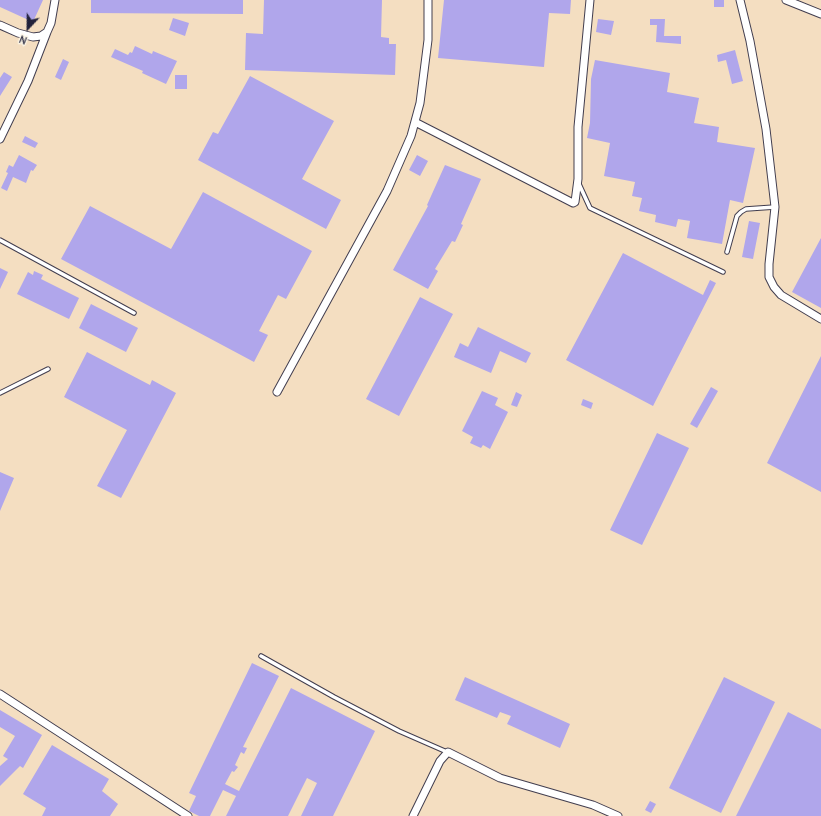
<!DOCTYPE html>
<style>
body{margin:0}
#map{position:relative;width:821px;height:816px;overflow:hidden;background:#f4dec1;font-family:"Comic Neue",sans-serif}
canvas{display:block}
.north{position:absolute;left:8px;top:8px;width:40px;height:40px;-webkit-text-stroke:3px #fcf5e5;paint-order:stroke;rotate:202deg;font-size:11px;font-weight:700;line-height:16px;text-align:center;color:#22223b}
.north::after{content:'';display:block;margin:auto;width:14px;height:18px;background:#22223b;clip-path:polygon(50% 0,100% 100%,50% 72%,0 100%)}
</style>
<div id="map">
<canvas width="821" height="816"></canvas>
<div class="north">N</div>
</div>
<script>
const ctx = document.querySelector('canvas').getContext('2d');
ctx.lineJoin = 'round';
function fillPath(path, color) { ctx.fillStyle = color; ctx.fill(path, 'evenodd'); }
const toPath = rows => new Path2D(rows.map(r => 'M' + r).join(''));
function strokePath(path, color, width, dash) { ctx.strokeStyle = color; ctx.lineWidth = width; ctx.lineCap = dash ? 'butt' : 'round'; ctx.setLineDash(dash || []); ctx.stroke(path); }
fillPath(toPath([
 [0,0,43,0,33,22,0,7],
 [91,0,243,0,243,14,91,13],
 [264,0,382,0,381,37,389,38,389,44,396,44,395,75,245,70,246,33,263,34],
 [444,0,571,0,570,14,549,13,544,67,438,58],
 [714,0,724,0,724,7,714,7],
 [173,18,189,23,185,36,169,30],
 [598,19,614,21,611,35,596,32],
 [650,19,665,19,664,36,681,36,681,44,656,42,657,25,650,25],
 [135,46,152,54,153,51,177,61,166,84,142,73,143,71,111,57,115,49,128,55,130,52,132,53],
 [735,50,743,81,732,84,726,60,718,62,717,55],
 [63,59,69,62,61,80,55,77],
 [595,60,670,73,667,92,699,98,694,123,719,127,717,142,755,148,743,203,730,200,722,244,687,238,690,221,678,219,676,227,655,222,656,215,639,211,642,198,632,196,635,182,604,176,610,143,587,138,590,123,591,79],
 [4,72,12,77,0,96,0,78],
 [175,75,187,75,187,89,175,89],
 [250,76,334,121,302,179,341,200,326,229,198,160,213,132,218,134],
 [25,136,38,143,35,148,22,142],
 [19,155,37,165,33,171,31,170,26,183,13,177,7,191,1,188,8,173,6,172,9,165,13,167],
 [417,155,428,161,420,176,409,170],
 [445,165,481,179,461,224,463,225,455,242,452,241,435,269,438,271,428,289,393,270,428,206,427,205],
 [203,192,312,251,286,299,278,295,259,331,268,335,254,362,61,259,90,206,171,249],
 [749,221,760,223,753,259,742,257],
 [821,238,821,308,792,292],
 [623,253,703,295,710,280,716,283,653,406,566,360],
 [0,268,8,272,0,289],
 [34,271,43,275,41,279,79,298,69,319,17,294,28,272,33,275],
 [420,297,453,314,399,416,366,399],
 [91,304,138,328,126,352,79,328],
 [478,327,531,353,526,363,500,351,491,373,454,357,460,343,468,347],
 [87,352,150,385,152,380,176,393,121,498,97,486,127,430,64,397],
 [821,356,821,492,767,463],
 [711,387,718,391,697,428,690,424],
 [482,391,498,398,495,405,508,412,490,449,483,445,481,448,470,443,473,437,462,431],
 [516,392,522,395,517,407,511,405],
 [583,399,593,403,591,409,581,405],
 [657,433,689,448,642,545,610,530],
 [0,472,14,478,0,511],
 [252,663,279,676,243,747,247,748,244,754,241,752,235,765,238,767,234,772,232,771,225,784,239,791,291,688,375,731,333,816,301,816,317,783,307,778,288,816,226,816,236,796,223,790,210,816,199,816,189,811,196,796,189,793],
 [465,677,570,724,560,748,507,724,511,716,500,712,497,718,455,700],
 [724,677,775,702,721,813,669,788],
 [0,710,42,735,23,768,20,766,0,786,0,766,8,759,3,756,15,736,0,727],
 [788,712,821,729,821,816,736,816],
 [52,745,109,779,102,791,118,804,110,816,42,816,46,808,23,794],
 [650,801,656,804,651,813,645,810]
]), '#b0a6eb');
const lane = toPath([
 [579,184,590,208,723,272],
 [0,240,134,313],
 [727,252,737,216,741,212,746,209,775,207],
 [0,393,48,369],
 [261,656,334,697,399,731,447,752]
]);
const street = toPath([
 [740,0,750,41,766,129,775,207,769,264,769,277,774,287,781,295,821,319],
 [786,0,821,14],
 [0,25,18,33,33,37,41,36,47,32,51,23,55,0],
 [415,122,573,203,575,202,578,179,578,127,590,0],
 [0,139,28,81,47,32],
 [277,392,387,191,411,136,420,103,428,40,428,0],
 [0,694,188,816],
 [413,816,440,761,448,752,500,778,593,805,618,816]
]);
strokePath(lane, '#423e4f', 5.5);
strokePath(street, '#423e4f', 9);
strokePath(lane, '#fff', 3.5);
strokePath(street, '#fff', 7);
</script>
